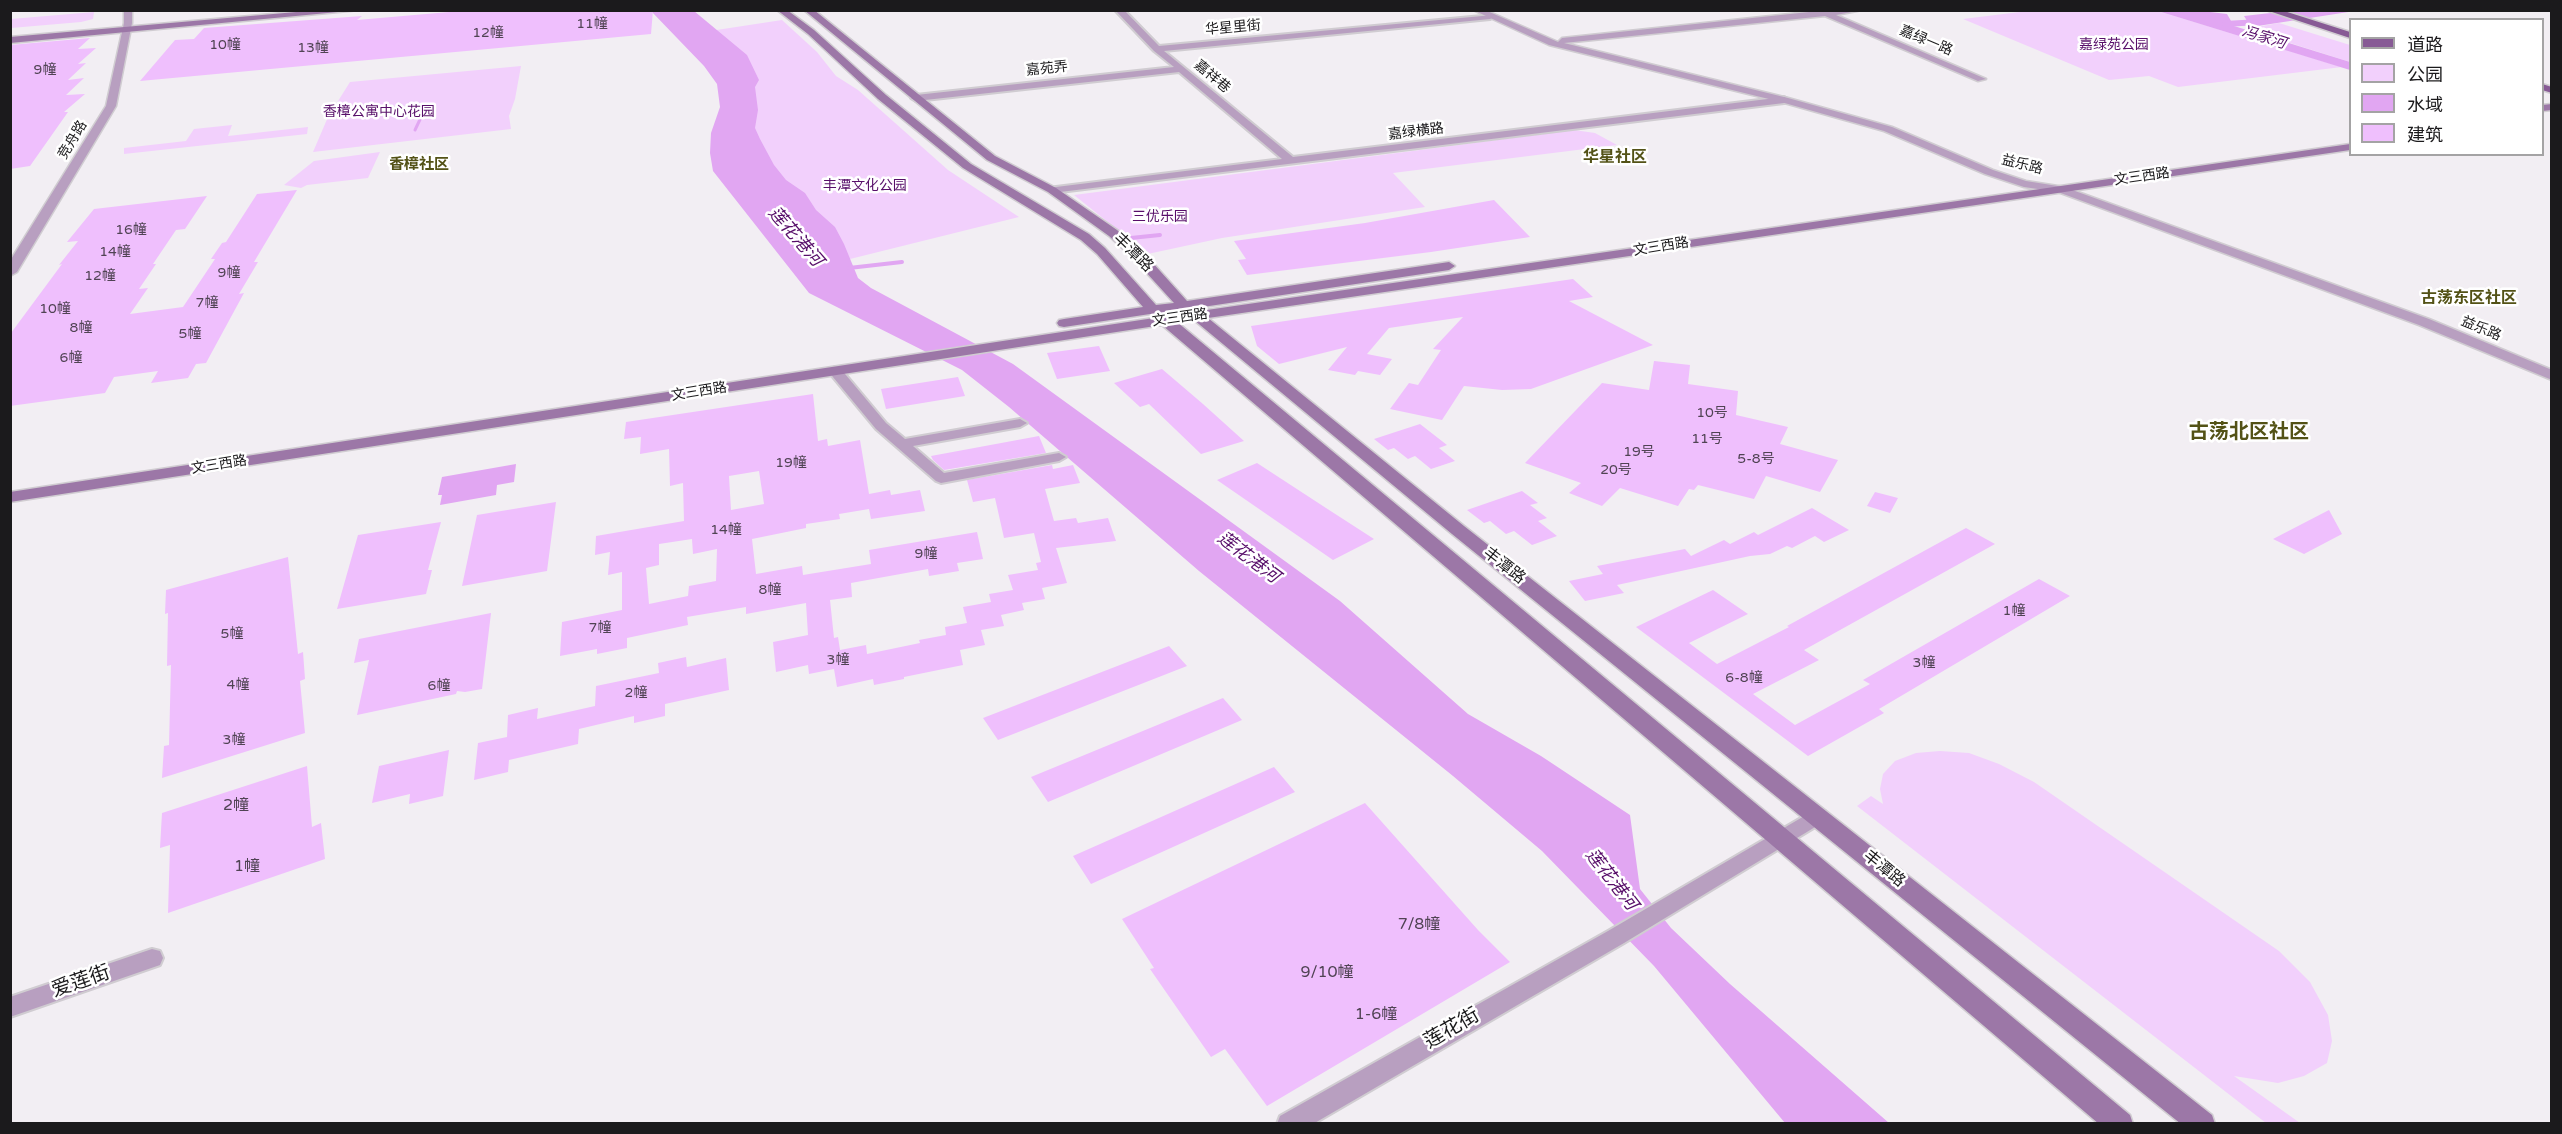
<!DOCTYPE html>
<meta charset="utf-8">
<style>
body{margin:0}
#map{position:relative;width:2562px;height:1134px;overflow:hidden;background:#f2eef3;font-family:"Varela Round","Noto Sans SC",sans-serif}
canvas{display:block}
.frame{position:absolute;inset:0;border:12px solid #1b1a1c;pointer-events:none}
.legend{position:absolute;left:2349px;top:18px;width:195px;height:138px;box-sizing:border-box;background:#fff;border:2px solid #a4a3a4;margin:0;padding:8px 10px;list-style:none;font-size:18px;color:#1b1a1c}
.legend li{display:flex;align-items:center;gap:12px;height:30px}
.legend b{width:30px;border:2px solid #a4a3a4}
</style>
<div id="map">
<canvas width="2562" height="1134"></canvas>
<div class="frame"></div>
<ul class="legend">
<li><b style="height:8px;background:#875a95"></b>道路</li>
<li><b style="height:16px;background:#f2d0fc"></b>公园</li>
<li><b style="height:16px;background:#e1a6f2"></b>水域</li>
<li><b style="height:16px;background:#efbffd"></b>建筑</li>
</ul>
</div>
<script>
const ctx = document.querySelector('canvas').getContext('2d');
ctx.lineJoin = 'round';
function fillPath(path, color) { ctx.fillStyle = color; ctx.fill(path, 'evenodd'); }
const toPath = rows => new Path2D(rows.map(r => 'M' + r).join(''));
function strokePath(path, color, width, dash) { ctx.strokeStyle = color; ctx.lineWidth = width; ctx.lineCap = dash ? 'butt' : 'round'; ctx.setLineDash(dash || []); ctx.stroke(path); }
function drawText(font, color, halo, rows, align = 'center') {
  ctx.font = font + ' "Varela Round","Noto Sans SC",sans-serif'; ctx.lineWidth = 5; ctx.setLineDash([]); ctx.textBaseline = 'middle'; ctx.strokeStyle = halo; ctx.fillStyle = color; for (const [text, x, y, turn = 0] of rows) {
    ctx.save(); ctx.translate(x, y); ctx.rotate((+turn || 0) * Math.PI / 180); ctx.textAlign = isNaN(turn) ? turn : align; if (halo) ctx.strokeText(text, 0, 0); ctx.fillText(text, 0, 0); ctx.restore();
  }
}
fillPath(toPath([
 [2036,10,2158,11,2342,67,2178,87,2149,76,2109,80,1963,19],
 [94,12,93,19,81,22,11,28,11,19],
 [782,20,817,52,836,76,858,90,948,170,1019,217,842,261,758,161,710,31],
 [2279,23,2350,45,2350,62,2246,29],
 [521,66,515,99,509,116,511,129,313,152,328,117,350,82],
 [232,125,228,136,308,127,307,134,124,154,124,148,186,141,194,129],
 [1574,130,1595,133,1617,145,1393,173,1425,207,1222,238,1143,255,1129,239,1074,195],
 [380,152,368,178,307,185,301,188,284,185,314,161],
 [1940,751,1969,753,1999,764,2034,782,2279,951,2310,982,2328,1015,2332,1041,2327,1063,2304,1076,2278,1083,2234,1076,2300,1123,2266,1123,1857,806,1871,796,1883,804,1880,789,1883,774,1895,761,1916,753]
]), '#f2d0fc');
fillPath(toPath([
 [2297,10,2355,11,2251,27,2244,16],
 [651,11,694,11,747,55,759,80,755,87,758,110,755,128,760,139,774,165,786,180,805,193,816,210,835,227,844,244,858,278,871,288,1013,364,1340,601,1468,714,1541,756,1630,815,1640,889,1671,928,1730,984,1889,1123,1785,1123,1654,966,1542,851,1453,776,1199,571,1009,407,962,370,809,293,713,171,710,153,711,133,720,107,717,84,704,66],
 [2158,11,2202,11,2227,14,2234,26,2350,62,2350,70],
 [516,464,514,482,497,485,496,495,440,505,442,495,438,495,442,477]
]), '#e1a6f2');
strokePath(toPath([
 [415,130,424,111]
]), '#e1a6f2', 3);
strokePath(toPath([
 [1121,239,1160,235],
 [849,268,902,262]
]), '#e1a6f2', 4);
fillPath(toPath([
 [2310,10,2336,10,2260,25,2224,27,2219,24,2224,21,2260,19,2310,10]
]), '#e1a6f2');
fillPath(toPath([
 [472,10,653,10,651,34,140,81,175,40,194,39,204,28,362,16,357,20],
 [90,38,78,49,96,48,78,64,86,63,68,80,84,78,66,95,85,94,64,112,68,112,30,166,10,169,10,45],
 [297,190,254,262,258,262,239,294,244,293,206,363,196,364,188,378,151,383,158,371,114,377,105,393,10,406,11,333,62,264,59,265,78,241,67,242,94,209,207,196,185,229,176,230,153,264,156,264,139,289,148,288,130,314,183,307,215,259,211,259,222,243,226,242,257,194],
 [1494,200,1530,237,1431,252,1247,275,1238,260,1246,259,1234,241,1365,223],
 [1573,279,1593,297,1569,301,1653,345,1531,389,1502,390,1464,386,1442,420,1390,409,1409,383,1418,385,1441,350,1433,349,1463,317,1389,328,1367,354,1392,359,1380,375,1358,371,1355,375,1328,370,1347,347,1279,364,1257,346,1251,326],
 [1099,346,1110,371,1057,379,1047,353],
 [1654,361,1690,365,1688,384,1738,391,1736,415,1788,427,1780,444,1838,460,1820,492,1766,476,1754,499,1698,485,1694,490,1689,489,1678,506,1620,488,1602,506,1569,493,1581,483,1525,463,1602,383,1649,390],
 [1162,369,1203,404,1244,441,1201,454,1149,404,1140,407,1114,383],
 [958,377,965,396,886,409,881,389],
 [813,394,818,441,827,439,828,446,860,440,869,494,890,490,891,495,920,490,925,511,871,519,869,509,839,514,840,519,806,524,806,528,752,539,756,574,802,566,803,575,871,564,869,550,977,532,983,559,957,563,959,571,929,576,928,569,851,583,852,597,830,600,834,638,838,637,840,650,866,645,867,654,920,643,919,640,946,635,945,627,967,623,963,607,991,602,989,594,1013,590,1008,575,1038,570,1036,563,1041,562,1034,533,1004,538,995,498,973,502,967,480,1052,465,1053,469,1073,465,1080,483,1045,489,1054,521,1076,518,1078,523,1108,518,1116,541,1056,548,1067,583,1042,588,1045,599,1022,603,1024,610,1001,615,1004,626,981,630,985,645,960,650,963,665,904,677,904,679,874,685,873,679,837,687,834,669,809,674,808,665,776,672,773,642,808,635,806,603,746,614,746,607,687,617,688,625,627,638,627,648,597,654,597,649,560,656,562,622,622,610,622,572,608,575,610,552,595,555,596,536,684,521,683,483,670,486,669,449,640,454,641,437,624,439,626,422],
 [759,471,764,504,731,510,729,476],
 [692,539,693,554,717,549,716,581,689,586,688,596,649,604,646,568,659,565,659,544],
 [1420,424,1447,445,1439,448,1455,461,1431,469,1415,456,1408,459,1394,448,1388,450,1374,439],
 [1039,436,1046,453,944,470,933,460,931,456],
 [1257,463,1326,508,1374,539,1333,560,1217,480],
 [1522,491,1538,503,1530,505,1547,518,1538,521,1557,536,1532,545,1514,531,1506,534,1490,521,1484,523,1467,510],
 [1875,492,1898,498,1890,513,1867,506],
 [556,502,547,571,462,586,477,515],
 [1812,508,1849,530,1824,542,1815,536,1792,548,1787,546,1770,554,1750,556,1617,585,1624,593,1585,601,1569,581,1603,574,1597,566,1685,549,1691,556,1724,540,1730,544,1754,532,1758,535],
 [2329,510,2342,534,2304,554,2273,539],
 [441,522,428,570,432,570,426,594,337,609,358,535],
 [1966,528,1995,544,1804,650,1819,660,1753,694,1795,725,1870,684,1863,680,2039,579,2070,596,1879,709,1884,713,1808,756,1636,627,1713,590,1748,614,1689,643,1717,664,1789,627,1787,626],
 [288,557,298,654,303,652,305,679,300,681,305,733,162,778,164,746,169,745,171,665,167,666,168,613,165,614,166,590],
 [491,613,482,689,465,692,457,691,456,694,357,715,369,660,354,663,359,639],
 [1169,646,1187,666,998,740,983,718],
 [686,657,687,667,726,658,729,690,665,704,665,716,634,723,634,716,579,729,578,744,509,760,508,772,474,780,478,743,507,737,508,715,538,708,537,719,595,706,596,686,659,673,658,663],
 [1223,698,1242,720,1048,802,1031,777],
 [449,750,443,796,409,804,410,794,372,803,379,766],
 [307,766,312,827,321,823,325,859,168,913,170,845,160,848,162,813],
 [1274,767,1295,792,1091,884,1073,856],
 [1365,803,1478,930,1510,962,1267,1106,1225,1049,1211,1057,1150,969,1154,968,1122,919]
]), '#efbffd');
const minor = toPath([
 [1115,10,1124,10,1159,46,1493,15,1494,17,1490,19,1164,51,1293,157,1784,97,1789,100,1784,103,1052,193,1047,190,1048,188,1282,159,1179,72,916,101,911,98,916,95,1174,67,1154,51,1115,10],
 [835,367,840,368,886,423,905,439,1020,419,1027,423,1020,427,913,446,944,473,1059,453,1066,457,1059,461,941,483,936,481,876,429,828,371,835,367],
 [1818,808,1825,811,1828,816,1825,821,1624,943,1313,1124,1277,1124,1280,1116,1608,931,1818,808],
 [152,949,160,951,163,958,160,965,10,1017,10,997,152,949]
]);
const tertiary = toPath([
 [124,10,132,10,132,23,116,106,17,272,10,276,10,261,106,106,124,23,124,10],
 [1473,10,1485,10,1558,42,1562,38,1828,10,1862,10,1836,15,1986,79,1978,81,1825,16,1564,43,1788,98,1892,127,1993,170,2026,181,2064,187,2429,319,2552,370,2552,380,2419,325,2058,192,2024,187,1985,174,1884,131,1781,102,1549,45,1473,10]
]);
const secondary = toPath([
 [319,10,359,10,10,43,10,37,319,10],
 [777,10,787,10,814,30,886,95,971,164,1089,234,1105,248,1156,305,1174,303,1133,258,1109,236,1048,192,987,160,804,10,814,10,995,156,1056,188,1117,230,1143,252,1187,301,1449,262,1455,266,1449,270,1196,308,1200,311,2350,144,2350,150,1208,318,1464,526,2212,1115,2215,1124,2181,1124,1452,534,1194,320,1177,322,2130,1115,2133,1124,2099,1124,1162,325,10,502,10,492,1154,318,1150,314,1064,327,1059,326,1057,323,1059,320,1064,319,1143,307,1097,254,1081,240,963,168,878,99,808,34,777,10],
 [1182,310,1185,313,1168,315,1164,312,1182,310],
 [2552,104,2552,110,2542,111,2542,105,2552,104]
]);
const primary = toPath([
 [2266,10,2281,10,2350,32,2350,38,2266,10],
 [2542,84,2552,87,2552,93,2542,90,2542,84]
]);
strokePath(minor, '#d0ccd1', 4);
strokePath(tertiary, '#d0ccd1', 3);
strokePath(secondary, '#d0ccd1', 3);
strokePath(primary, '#d0ccd1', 3);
fillPath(minor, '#b89fc0');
fillPath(tertiary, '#b89fc0');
fillPath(secondary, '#9c77a7');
fillPath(primary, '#875a95');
drawText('14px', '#504354', null, [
 ["11幢",592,24],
 ["12幢",488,33],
 ["10幢",225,45],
 ["13幢",313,48],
 ["9幢",45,70],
 ["16幢",131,230],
 ["14幢",115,252],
 ["9幢",229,273],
 ["12幢",100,276],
 ["7幢",207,303],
 ["10幢",55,309],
 ["8幢",81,328],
 ["5幢",190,334],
 ["6幢",71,358],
 ["10号",1712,413],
 ["11号",1707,439],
 ["19号",1639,452],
 ["5-8号",1756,459],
 ["19幢",791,463],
 ["20号",1616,470],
 ["14幢",726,530],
 ["9幢",926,554],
 ["8幢",770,590],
 ["1幢",2014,611],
 ["7幢",600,628],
 ["5幢",232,634],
 ["3幢",838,660],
 ["3幢",1924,663],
 ["6-8幢",1744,678],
 ["4幢",238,685],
 ["6幢",439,686],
 ["2幢",636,693],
 ["3幢",234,740]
]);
drawText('14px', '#1b1a1c', '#fff', [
 ["华星里街",1233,28,-5],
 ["嘉绿一路",1926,41,23],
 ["嘉苑弄",1047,69,-6],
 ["嘉祥巷",1212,77,40],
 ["嘉绿横路",1416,132,-7],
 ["竞舟路",73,140,-59],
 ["益乐路",2022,165,14],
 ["文三西路",2142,177,-8],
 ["文三西路",1661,247,-9],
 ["文三西路",1180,318,-8],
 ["益乐路",2481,329,23],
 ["文三西路",699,392,-9],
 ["文三西路",219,465,-9]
]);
drawText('14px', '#580f6a', '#fff', [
 ["嘉绿苑公园",2114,45],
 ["香樟公寓中心花园",379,112],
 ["丰潭文化公园",865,186],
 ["三优乐园",1160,217]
]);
drawText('italic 15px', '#570d69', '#fff', [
 ["冯家河",2264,38,17]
]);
drawText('bold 15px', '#535216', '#fff', [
 ["香樟社区",419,165]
]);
drawText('bold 16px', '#535216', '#fff', [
 ["华星社区",1615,158],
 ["古荡东区社区",2469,299]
]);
drawText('16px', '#1b1a1c', '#fff', [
 ["丰潭路",1133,253,44],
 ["丰潭路",1504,566,38],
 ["丰潭路",1884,869,39]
]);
drawText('16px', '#504354', null, [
 ["2幢",236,806],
 ["1幢",247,867],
 ["7/8幢",1419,925],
 ["9/10幢",1327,973],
 ["1-6幢",1376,1015]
]);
drawText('italic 18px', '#570d69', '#fff', [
 ["莲花港河",795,237,49],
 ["莲花港河",1248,558,37],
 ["莲花港河",1611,880,52]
]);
drawText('bold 20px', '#535216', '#fff', [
 ["古荡北区社区",2249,433]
]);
drawText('20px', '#1b1a1c', '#fff', [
 ["爱莲街",81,982,-19],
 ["莲花街",1452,1029,-30]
]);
</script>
